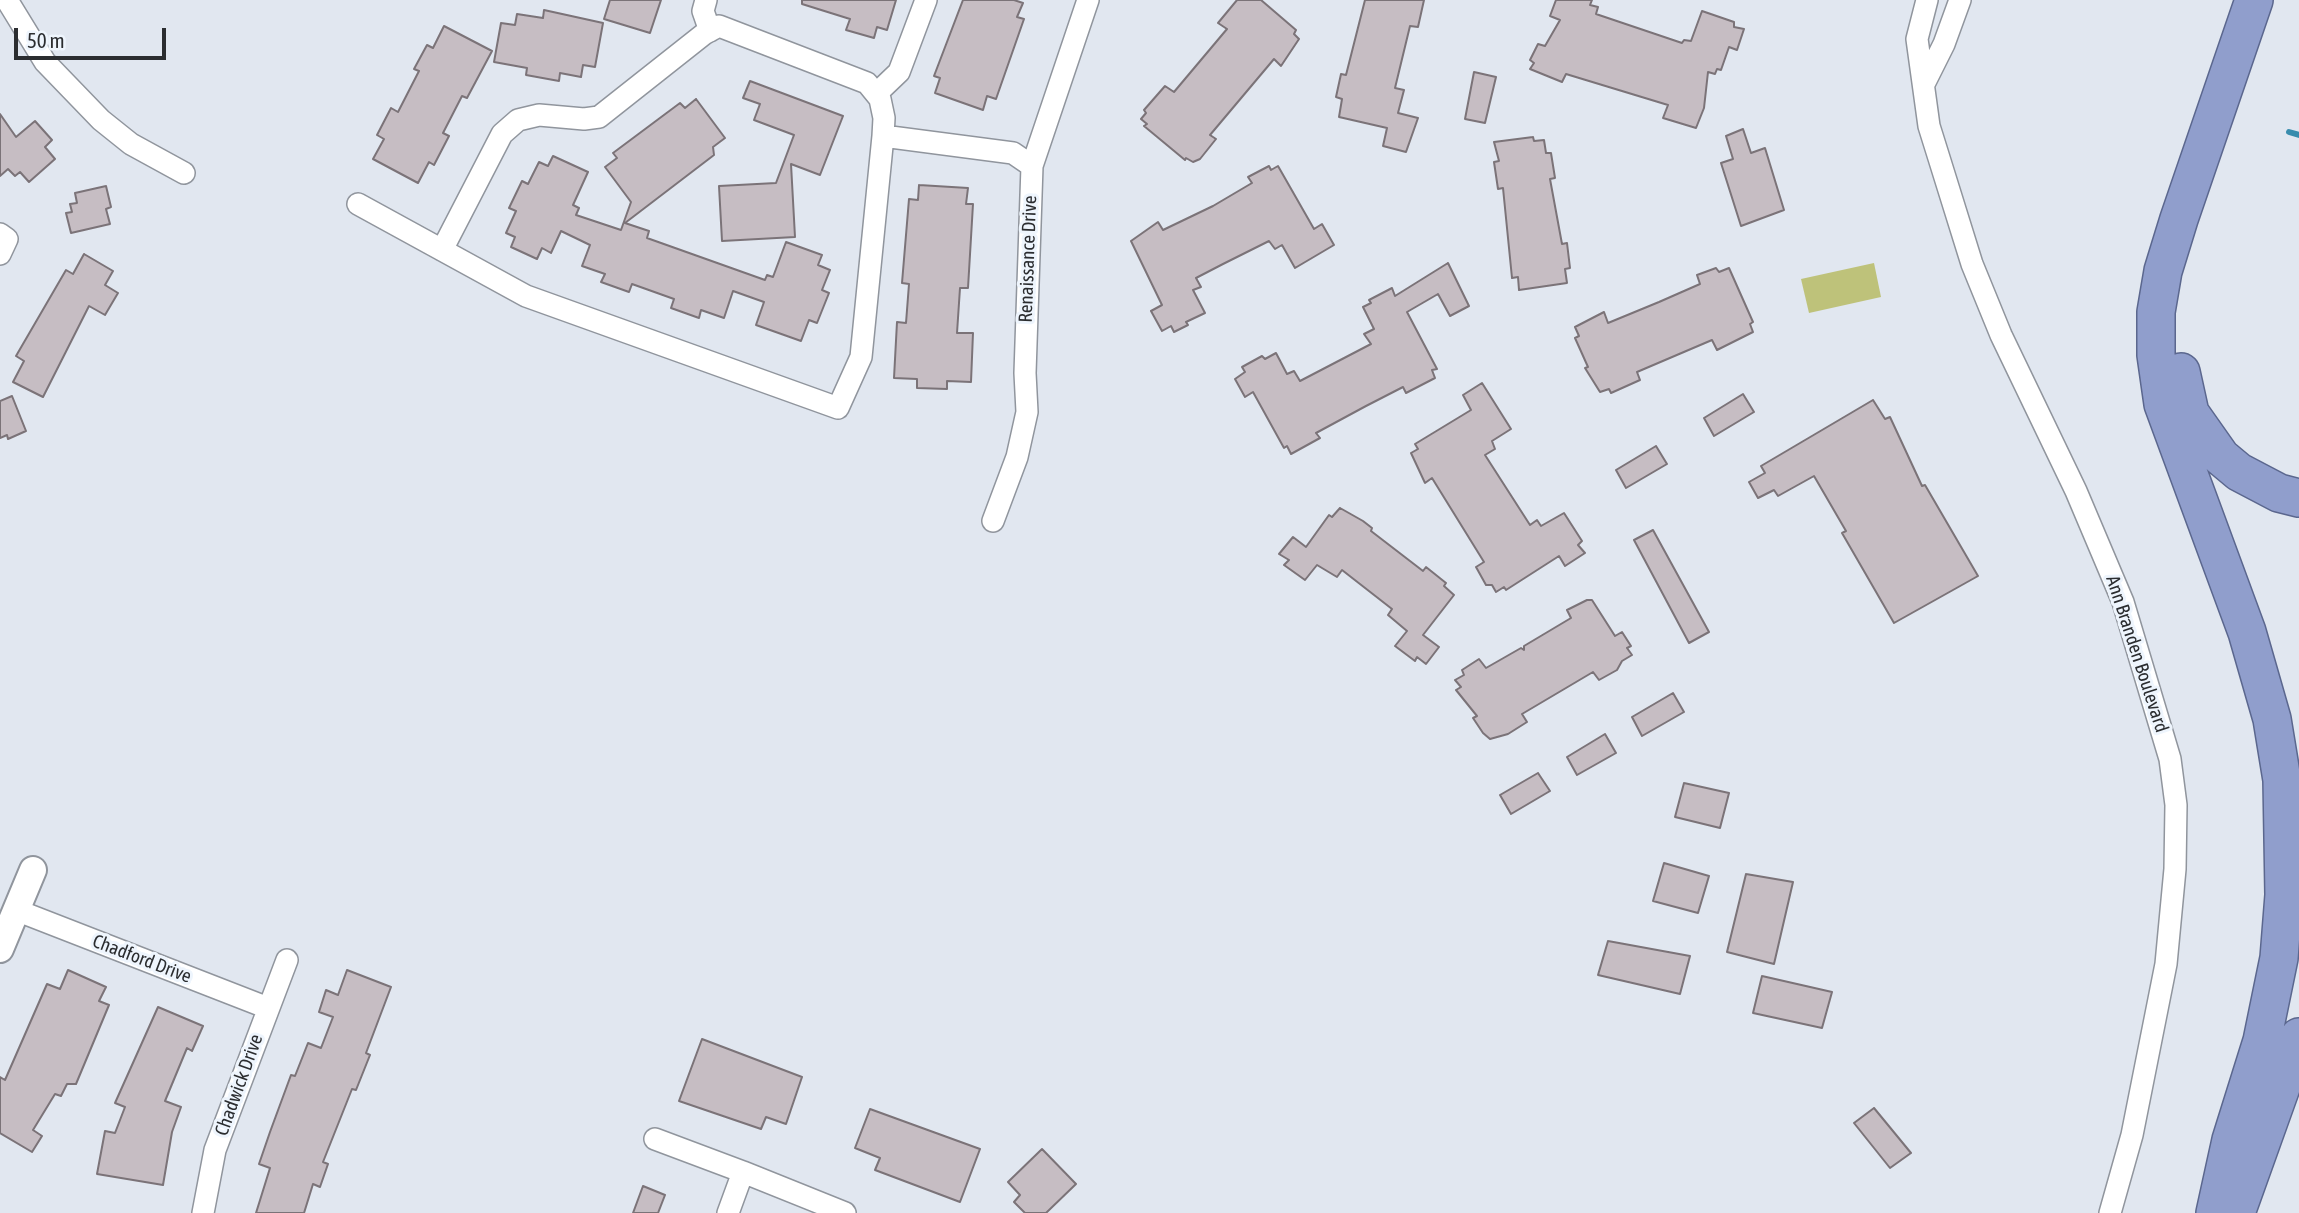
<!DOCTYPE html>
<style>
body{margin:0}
#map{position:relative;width:2299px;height:1213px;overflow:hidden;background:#e1e7f0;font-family:"Asap Condensed",sans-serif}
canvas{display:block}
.scale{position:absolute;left:14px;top:28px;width:152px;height:32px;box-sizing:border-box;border:4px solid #2b2d30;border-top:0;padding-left:9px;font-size:21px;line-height:24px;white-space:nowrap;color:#2b2d30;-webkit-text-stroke:5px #eef5fd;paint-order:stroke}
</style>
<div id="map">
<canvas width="2299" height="1213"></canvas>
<div class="scale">50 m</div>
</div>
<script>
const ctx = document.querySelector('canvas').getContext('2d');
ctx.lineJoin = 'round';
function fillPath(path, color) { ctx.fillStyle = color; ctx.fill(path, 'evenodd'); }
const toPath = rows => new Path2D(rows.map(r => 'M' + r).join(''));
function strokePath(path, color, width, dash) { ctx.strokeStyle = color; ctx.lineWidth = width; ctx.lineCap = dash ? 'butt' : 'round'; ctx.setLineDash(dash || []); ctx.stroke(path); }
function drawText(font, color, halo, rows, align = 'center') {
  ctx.font = font + ' "Asap Condensed",sans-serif'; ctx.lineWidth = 6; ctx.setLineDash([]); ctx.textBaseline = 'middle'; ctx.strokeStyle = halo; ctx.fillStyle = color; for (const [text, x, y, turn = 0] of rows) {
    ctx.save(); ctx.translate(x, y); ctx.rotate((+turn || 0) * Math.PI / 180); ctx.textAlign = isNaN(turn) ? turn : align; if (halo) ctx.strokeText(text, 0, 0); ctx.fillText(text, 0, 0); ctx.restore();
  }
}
fillPath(toPath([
 [1874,263,1881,297,1809,313,1801,279]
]), '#bec27a');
strokePath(toPath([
 [2289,132,2299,135]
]), '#388cad', 6);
const building = toPath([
 [610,0,661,0,650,33,604,19,610,0],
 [802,0,896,0,887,30,877,27,874,38,846,30,850,19,802,4,802,0],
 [963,0,1014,0,1023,3,1017,17,1024,19,996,99,987,96,983,110,935,93,940,78,934,76,963,0],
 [1237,0,1261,0,1296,30,1294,34,1299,39,1281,66,1274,59,1210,135,1216,139,1200,159,1193,162,1186,158,1185,160,1144,126,1147,124,1141,119,1146,113,1144,110,1165,86,1174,92,1227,29,1218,23,1237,0],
 [1365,0,1424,0,1418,27,1410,26,1395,88,1404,90,1398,113,1418,118,1406,152,1383,146,1387,128,1339,117,1342,99,1336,97,1341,74,1346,75,1365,0],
 [1556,0,1592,0,1590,5,1598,7,1596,14,1682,43,1684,40,1691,41,1702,11,1734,22,1734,27,1744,29,1737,50,1729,47,1721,70,1717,69,1715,74,1708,72,1704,108,1696,128,1663,118,1668,105,1566,74,1562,82,1530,69,1534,63,1530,60,1538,44,1545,46,1560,20,1550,16,1556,0],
 [544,10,603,23,595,67,583,65,581,77,560,73,559,81,526,75,527,68,494,62,501,23,515,25,517,14,543,18,544,10],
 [444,26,492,51,467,98,462,96,443,133,449,136,434,165,429,162,418,183,373,159,384,139,377,135,391,108,398,112,419,71,414,69,427,45,433,48,444,26],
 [1474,72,1496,77,1485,123,1465,119,1474,72],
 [750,81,843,116,820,175,791,164,795,237,722,241,719,186,776,183,794,135,754,120,760,104,743,98,750,81],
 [696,99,725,138,713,147,714,155,625,223,649,231,647,238,765,280,767,275,773,277,786,242,822,255,818,265,830,270,822,290,829,293,817,323,809,320,801,341,756,325,764,302,733,291,724,318,701,310,699,318,671,308,674,299,632,284,629,292,601,282,605,274,582,266,590,245,561,231,551,253,542,248,537,259,511,247,515,237,506,233,516,211,509,208,522,181,528,184,539,162,548,166,553,156,588,172,573,205,579,208,576,215,621,230,631,202,605,167,617,158,613,153,680,103,685,108,696,99],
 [0,114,16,137,35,121,52,140,45,147,55,159,29,182,20,172,15,176,8,169,0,176,0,114],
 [1743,129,1751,153,1765,148,1784,210,1741,226,1721,163,1733,159,1726,136,1743,129],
 [1533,137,1534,141,1544,140,1546,153,1551,153,1555,178,1550,179,1562,244,1567,243,1570,268,1565,269,1567,283,1519,290,1518,277,1512,278,1503,188,1498,189,1494,162,1499,161,1494,142,1533,137],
 [1269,166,1271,170,1278,166,1314,229,1322,224,1334,245,1295,268,1282,245,1275,249,1269,241,1223,264,1196,278,1201,287,1193,290,1205,313,1186,322,1188,325,1174,332,1171,326,1162,331,1151,311,1162,305,1131,241,1158,222,1163,230,1213,206,1252,183,1248,177,1269,166],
 [919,185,968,188,966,204,973,204,968,288,960,288,957,333,973,333,971,382,947,381,947,389,917,388,917,379,894,378,897,322,906,323,909,284,902,283,909,199,918,200,919,185],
 [106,186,111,207,106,209,110,224,71,233,66,213,72,212,70,204,77,203,75,193,106,186],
 [84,254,113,271,105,285,118,293,105,315,89,306,43,397,13,382,24,361,16,356,66,270,73,274,84,254],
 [1448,263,1469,306,1450,316,1438,294,1407,312,1437,369,1432,370,1435,378,1406,393,1403,387,1366,406,1316,433,1320,438,1291,454,1287,446,1284,448,1253,392,1245,397,1235,379,1245,372,1242,367,1262,356,1265,359,1276,353,1287,374,1294,371,1300,381,1371,344,1364,334,1374,329,1363,307,1371,303,1369,300,1392,288,1395,296,1448,263],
 [1716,268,1719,272,1729,268,1753,322,1750,324,1753,332,1717,350,1712,340,1637,372,1640,380,1611,393,1609,389,1600,392,1585,368,1588,367,1575,338,1579,336,1575,327,1604,312,1608,323,1659,302,1700,284,1697,275,1716,268],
 [1482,383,1511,429,1492,441,1495,449,1485,455,1530,525,1537,520,1541,526,1564,513,1582,541,1578,545,1585,553,1565,566,1559,556,1506,590,1504,587,1496,592,1492,585,1486,585,1476,567,1484,562,1432,478,1425,483,1411,453,1418,449,1415,444,1471,410,1463,395,1482,383],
 [1743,394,1754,412,1714,436,1704,418,1743,394],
 [12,396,26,431,8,439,7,435,0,438,0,401,12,396],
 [1873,400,1885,419,1890,417,1922,486,1925,485,1978,576,1894,623,1842,533,1846,531,1814,476,1778,496,1774,490,1758,498,1749,482,1765,473,1761,466,1873,400],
 [1656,446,1667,464,1626,488,1616,470,1656,446],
 [1340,508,1363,521,1372,528,1371,531,1423,571,1426,567,1446,583,1444,586,1454,595,1423,635,1439,647,1426,664,1417,657,1415,661,1395,646,1407,631,1388,615,1392,609,1342,570,1337,577,1317,565,1305,580,1284,565,1289,560,1279,554,1293,537,1306,547,1329,515,1332,517,1340,508],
 [1653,530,1709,632,1689,643,1634,540,1653,530],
 [1587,600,1592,600,1615,636,1622,632,1631,646,1627,648,1632,655,1622,661,1617,670,1599,680,1593,672,1522,714,1527,722,1508,734,1490,739,1483,733,1473,718,1477,716,1456,690,1461,687,1455,680,1464,675,1462,670,1479,659,1486,668,1521,648,1524,650,1524,646,1571,618,1567,610,1587,600],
 [1673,693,1684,712,1642,736,1632,717,1673,693],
 [1605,734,1616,753,1577,775,1567,757,1605,734],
 [1538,773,1550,791,1511,814,1500,795,1538,773],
 [1684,783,1729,793,1720,828,1675,817,1684,783],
 [1664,863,1709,876,1698,913,1653,901,1664,863],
 [1746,874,1793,882,1774,964,1727,952,1746,874],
 [1608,941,1690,956,1680,994,1598,975,1608,941],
 [68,970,106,987,99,1001,109,1005,76,1084,67,1084,61,1096,55,1094,33,1130,42,1136,32,1152,0,1133,0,1077,5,1080,47,984,60,989,68,970],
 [347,970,391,987,366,1053,370,1055,356,1090,352,1089,323,1162,328,1164,320,1187,313,1184,304,1213,256,1213,270,1168,259,1164,270,1132,291,1075,295,1076,308,1043,321,1048,333,1017,319,1012,326,990,338,995,347,970],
 [1762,976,1832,992,1822,1028,1753,1013,1762,976],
 [158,1007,203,1026,192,1051,187,1048,165,1101,181,1107,172,1132,163,1185,97,1174,105,1131,115,1133,125,1107,115,1103,158,1007],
 [702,1039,802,1077,786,1124,766,1117,761,1129,679,1101,702,1039],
 [1874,1108,1911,1153,1890,1168,1854,1123,1874,1108],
 [870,1109,980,1149,960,1202,875,1170,880,1158,855,1148,870,1109],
 [1042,1149,1076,1184,1046,1213,1025,1213,1014,1202,1020,1195,1008,1182,1042,1149],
 [643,1186,665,1195,658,1213,633,1213,643,1186]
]);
fillPath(building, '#c6bdc3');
strokePath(building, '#7b7378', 2);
const minor = toPath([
 [7,0,45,62,101,120,131,144,184,173],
 [706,0,703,11,710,31],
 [1927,0,1917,39,1929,126,1939,158,1972,264,2001,335,2076,491,2123,602,2170,759,2176,805,2175,869,2166,964,2132,1135,2110,1213],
 [1925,82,1944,44,1960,0],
 [876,94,899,72,926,0],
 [358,204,526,296,838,408,861,357,883,136,1013,153,1032,166],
 [0,234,7,239,0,254],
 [442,250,502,134,518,120,539,115,584,119,599,117,704,34,719,26,867,83,880,99,884,118,883,136],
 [993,521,1017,457,1027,412,1025,373,1032,166,1088,0],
 [16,910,268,1008],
 [655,1139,743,1172],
 [203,1213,215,1150,287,960],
 [728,1213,743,1172,845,1213]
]);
const tertiary = toPath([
 [0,949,33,870]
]);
const trunk = toPath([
 [2181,372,2190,413,2221,457,2239,472,2279,493,2299,498],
 [2215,1213,2231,1140,2262,1041,2279,958,2284,895,2282,780,2272,719,2247,632,2163,404,2156,355,2156,312,2163,271,2179,219,2254,0],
 [2236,1213,2299,1037]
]);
strokePath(minor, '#90959d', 24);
strokePath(tertiary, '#90959d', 30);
strokePath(trunk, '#5b678e', 40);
strokePath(minor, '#fff', 21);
strokePath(tertiary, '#fff', 26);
strokePath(trunk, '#909ecc', 37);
drawText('19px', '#2b2d30', '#eef5fd', [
 ["Renaissance Drive",1028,259,-88],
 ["Ann Branden Boulevard",2137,654,72],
 ["Chadford Drive",142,959,21],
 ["Chadwick Drive",239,1085,-70]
]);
</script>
